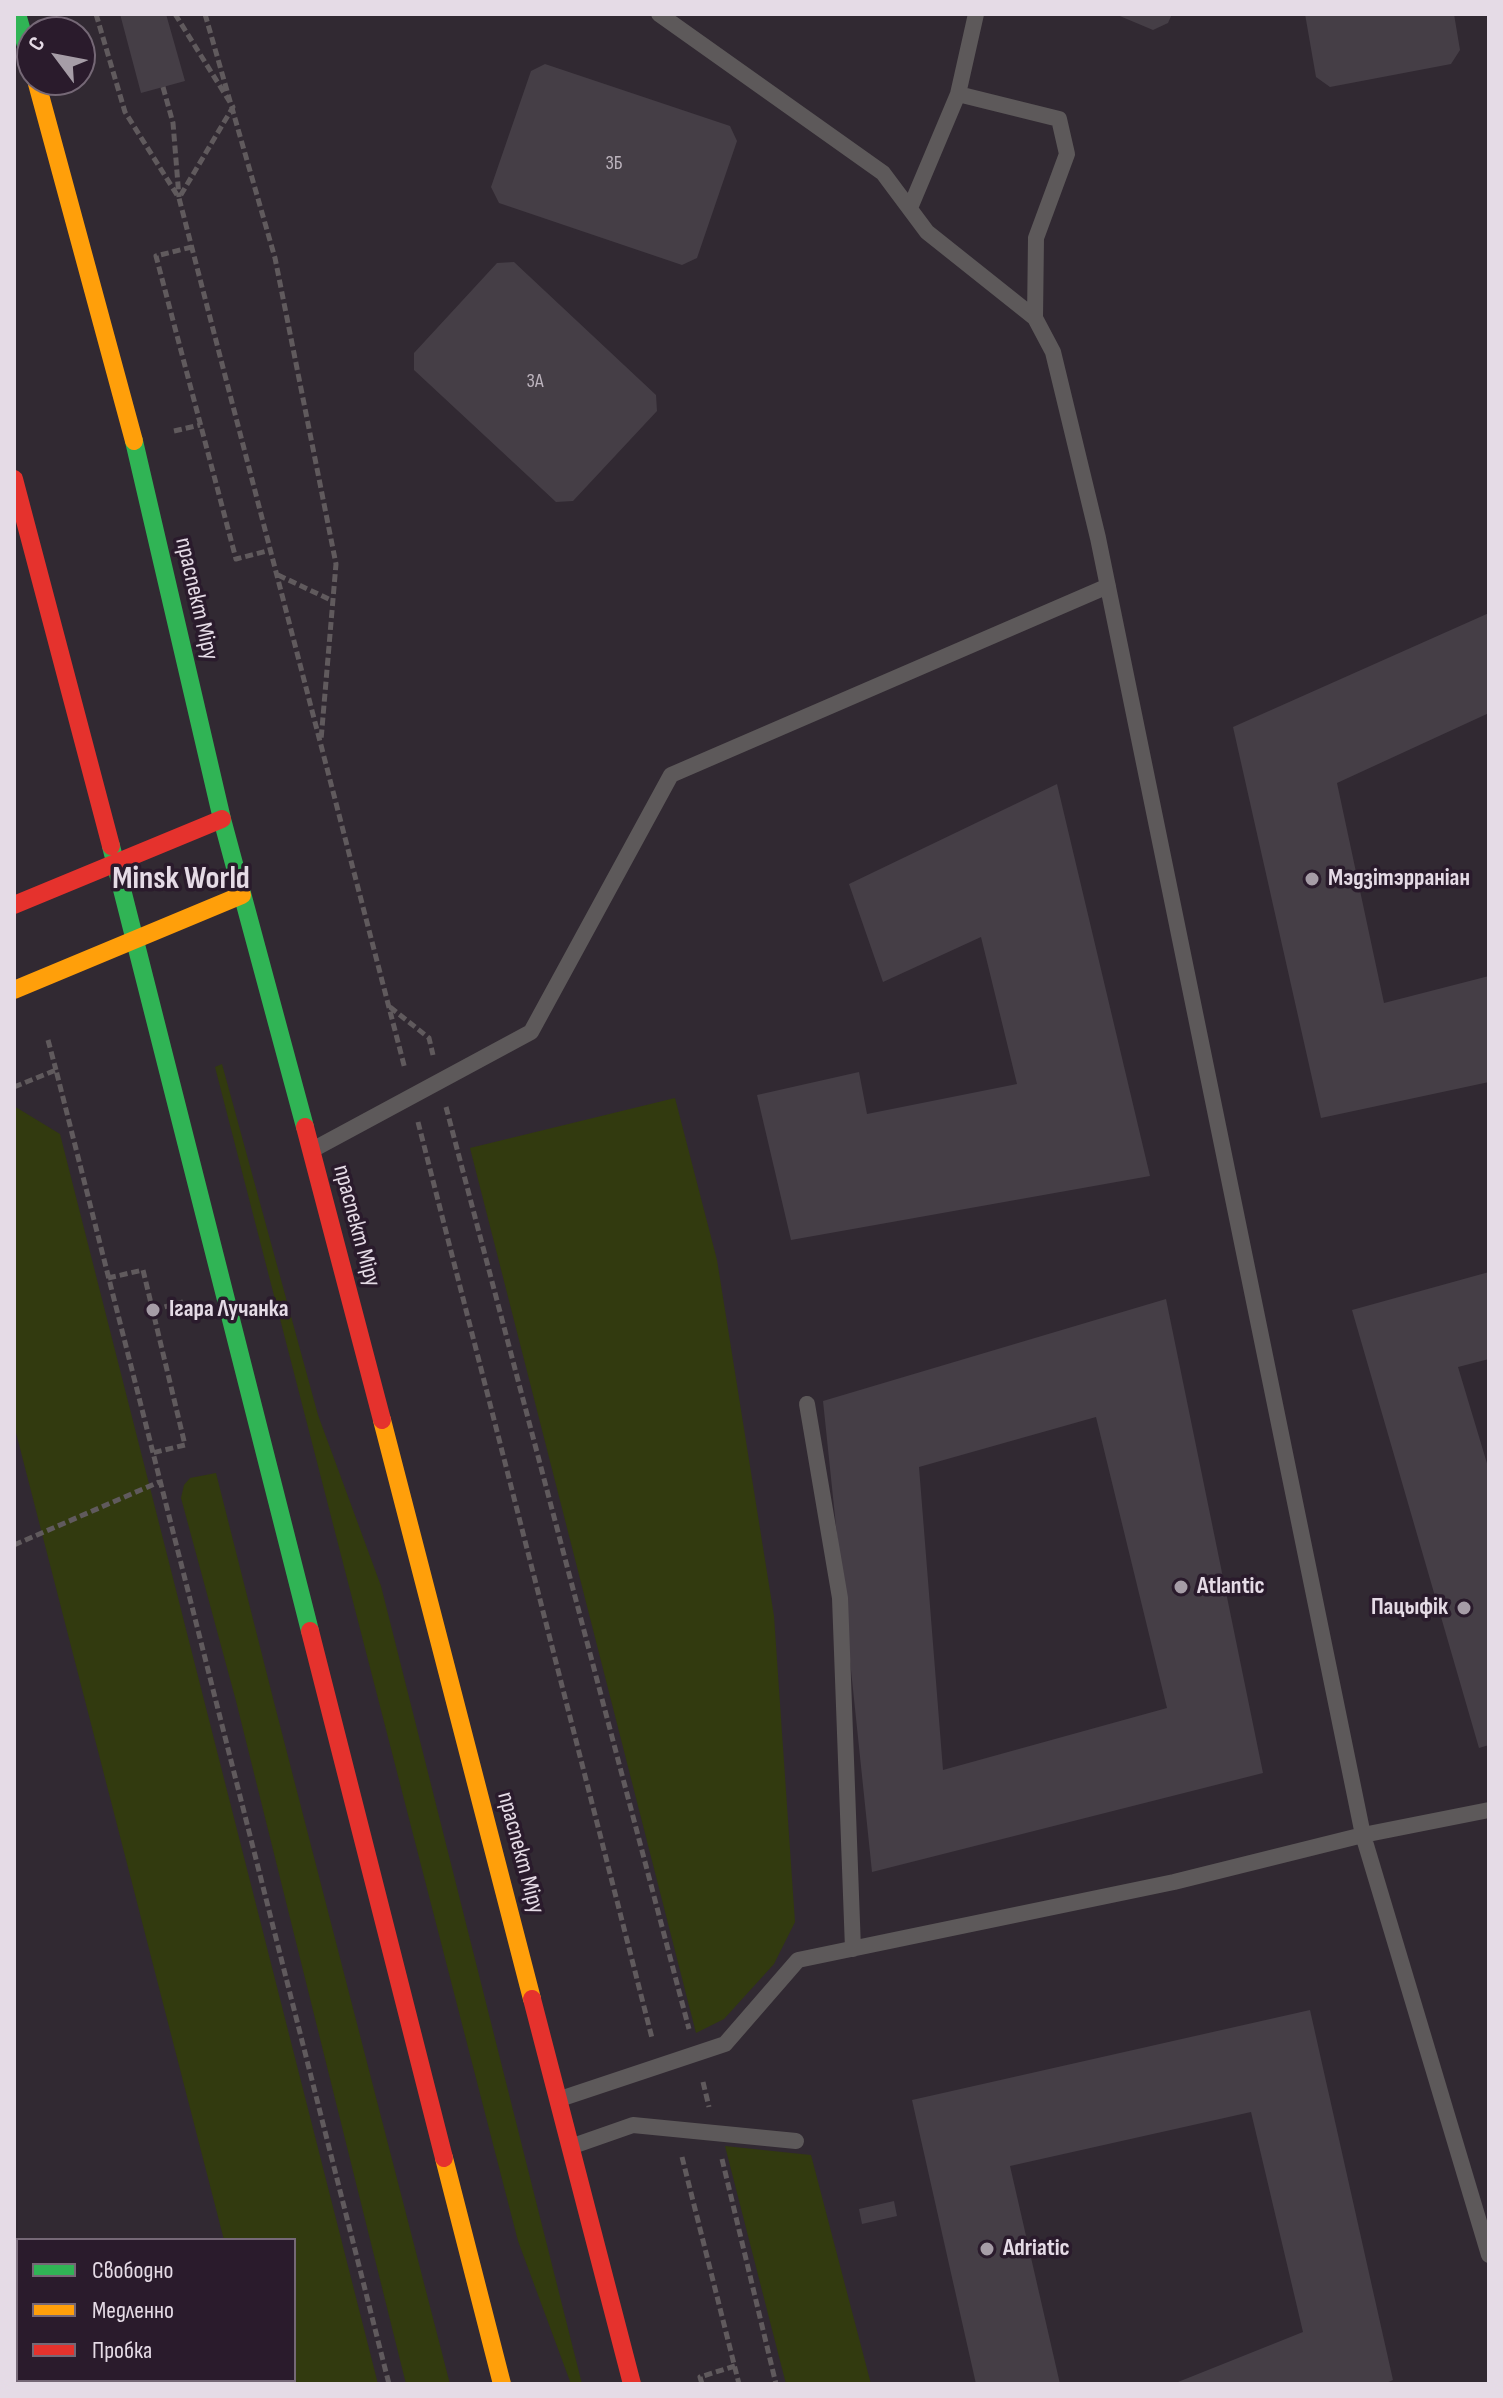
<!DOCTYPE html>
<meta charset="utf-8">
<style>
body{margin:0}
#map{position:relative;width:1503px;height:2398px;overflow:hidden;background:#312932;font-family:"Sofia Sans Condensed",sans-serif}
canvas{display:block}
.frame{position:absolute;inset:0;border:16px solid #e5dbe6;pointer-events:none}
.legend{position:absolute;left:16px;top:2238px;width:280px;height:144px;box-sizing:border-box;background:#2a1b2c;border:2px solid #756876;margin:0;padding:10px 14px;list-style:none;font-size:24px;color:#e5dbe6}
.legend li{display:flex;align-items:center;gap:16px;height:40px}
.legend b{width:40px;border:2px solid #756876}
.north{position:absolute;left:16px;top:16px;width:80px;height:80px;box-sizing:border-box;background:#2a1b2c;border:2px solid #756876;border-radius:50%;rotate:302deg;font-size:22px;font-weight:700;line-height:32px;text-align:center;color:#e5dbe6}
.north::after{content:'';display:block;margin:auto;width:28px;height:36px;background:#a69da7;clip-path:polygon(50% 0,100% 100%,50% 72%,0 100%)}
</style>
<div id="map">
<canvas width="1503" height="2398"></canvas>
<div class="frame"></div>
<ul class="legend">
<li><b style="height:10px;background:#30b455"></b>Свободно</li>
<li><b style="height:10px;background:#ff9f0a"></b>Медленно</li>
<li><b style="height:10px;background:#e5322d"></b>Пробка</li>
</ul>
<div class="north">С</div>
</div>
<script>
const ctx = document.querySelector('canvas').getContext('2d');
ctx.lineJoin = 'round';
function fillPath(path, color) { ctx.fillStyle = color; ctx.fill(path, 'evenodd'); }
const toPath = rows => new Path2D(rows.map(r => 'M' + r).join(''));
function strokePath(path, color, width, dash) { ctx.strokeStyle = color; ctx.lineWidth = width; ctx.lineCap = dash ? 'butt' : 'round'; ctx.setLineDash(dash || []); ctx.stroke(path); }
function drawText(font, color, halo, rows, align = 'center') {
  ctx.font = font + ' "Sofia Sans Condensed",sans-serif'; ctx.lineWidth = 7; ctx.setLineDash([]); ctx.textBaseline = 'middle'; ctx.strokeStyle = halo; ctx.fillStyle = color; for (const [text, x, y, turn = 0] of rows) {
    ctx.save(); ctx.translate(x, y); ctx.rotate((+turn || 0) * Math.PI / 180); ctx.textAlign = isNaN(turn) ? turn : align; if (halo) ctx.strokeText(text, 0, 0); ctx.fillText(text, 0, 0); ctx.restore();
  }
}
fillPath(toPath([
 [222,1064,318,1415,381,1586,582,2384,571,2384,518,2241,215,1067],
 [675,1098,717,1260,774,1616,795,1922,774,1964,724,2019,696,2033,470,1148],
 [14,1106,60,1134,378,2384,261,2384,260,2380,294,2380,294,2240,224,2240,14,1425],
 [216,1473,276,1710,450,2384,406,2384,236,1701,181,1498,184,1485,190,1478],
 [725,2146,811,2155,871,2384,786,2384]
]), '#323a0f');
fillPath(toPath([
 [120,14,166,14,185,81,141,93],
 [1115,14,1172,14,1168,23,1153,30],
 [1305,14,1454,14,1460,50,1451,64,1330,87,1316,77],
 [545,64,730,126,737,141,697,258,682,265,499,203,491,187,531,71],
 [514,262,656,395,657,411,573,501,556,502,414,370,414,353,497,263],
 [1489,613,1489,713,1337,783,1384,1003,1489,976,1489,1082,1321,1118,1233,727],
 [1057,784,1150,1176,791,1240,757,1095,859,1072,867,1114,1017,1084,981,937,883,982,849,884],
 [1489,1272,1489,1359,1458,1367,1489,1470,1489,1745,1479,1748,1352,1310],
 [1166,1299,1263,1773,872,1872,823,1401],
 [1096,1417,1167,1708,943,1770,919,1467],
 [1310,2010,1393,2380,1384,2384,1173,2384,1303,2332,1251,2112,1010,2166,1060,2384,976,2384,912,2100],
 [894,2201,897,2216,862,2224,859,2209]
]), '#453e46');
strokePath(toPath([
 [96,14,125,112,179,198],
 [175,14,233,107,179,198,405,1069],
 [205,14,275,258,336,564,321,740],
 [163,87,173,123,179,197],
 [192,247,156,256,236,559,271,550],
 [174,431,200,425],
 [278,575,333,601],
 [390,1007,429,1038,433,1055],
 [48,1040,56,1070],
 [14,1087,56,1070,389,2384],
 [446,1107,689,2029],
 [418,1122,652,2038],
 [108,1278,143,1270,185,1445,152,1453],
 [153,1310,183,1302],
 [14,1545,159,1482],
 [703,2082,709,2107],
 [682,2157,739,2384],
 [722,2159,776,2384],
 [702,2384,700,2377,735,2366]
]), '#605a5d', 5, [8, 4]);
strokePath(toPath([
 [659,14,883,173,927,232,1035,318],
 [976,14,958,94,1059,119,1067,154,1036,238,1035,318,1053,352,1098,538,1363,1835,1489,2255],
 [910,208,958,94],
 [314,1149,531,1032,671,775,1108,586],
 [807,1404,840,1598,853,1949],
 [560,2099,725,2044,798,1960,1174,1882,1363,1835,1489,1810],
 [573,2146,633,2125,796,2141]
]), '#5d595a', 16);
strokePath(toPath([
 [17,14,32,66],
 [134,441,222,819,305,1127],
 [111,846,310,1631]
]), '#30b455', 18);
strokePath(toPath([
 [36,80,134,441],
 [14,990,242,895],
 [382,1420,532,1999],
 [444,2158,502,2384]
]), '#ff9f0a', 18);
strokePath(toPath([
 [14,479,111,846],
 [14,905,222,819],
 [305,1127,382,1420],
 [310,1631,444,2158],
 [532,1999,632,2384]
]), '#e5322d', 18);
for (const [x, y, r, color] of [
 [1312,879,8,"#a69da7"],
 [153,1310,8,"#a69da7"],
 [1181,1587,8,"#a69da7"],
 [1464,1608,8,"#a69da7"],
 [987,2249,8,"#a69da7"]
]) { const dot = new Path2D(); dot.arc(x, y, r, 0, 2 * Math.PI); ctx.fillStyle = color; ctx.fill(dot); strokePath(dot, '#2a1b2c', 3); }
drawText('20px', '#bdb4be', null, [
 ["3Б",614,164],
 ["3А",535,382]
]);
drawText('24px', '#e5dbe6', '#2a1b2c', [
 ["праспект Міру",196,599,77],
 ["праспект Міру",356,1226,75],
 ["праспект Міру",520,1853,75]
]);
drawText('bold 24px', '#e5dbe6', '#2a1b2c', [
 ["Мэдзітэрраніан",1328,879],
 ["Ігара Лучанка",169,1310],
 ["Atlantic",1197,1587],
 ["Пацыфік",1448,1608,"right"],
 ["Adriatic",1003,2249]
], 'left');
drawText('bold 32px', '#e5dbe6', '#2a1b2c', [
 ["Minsk World",181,880]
]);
</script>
